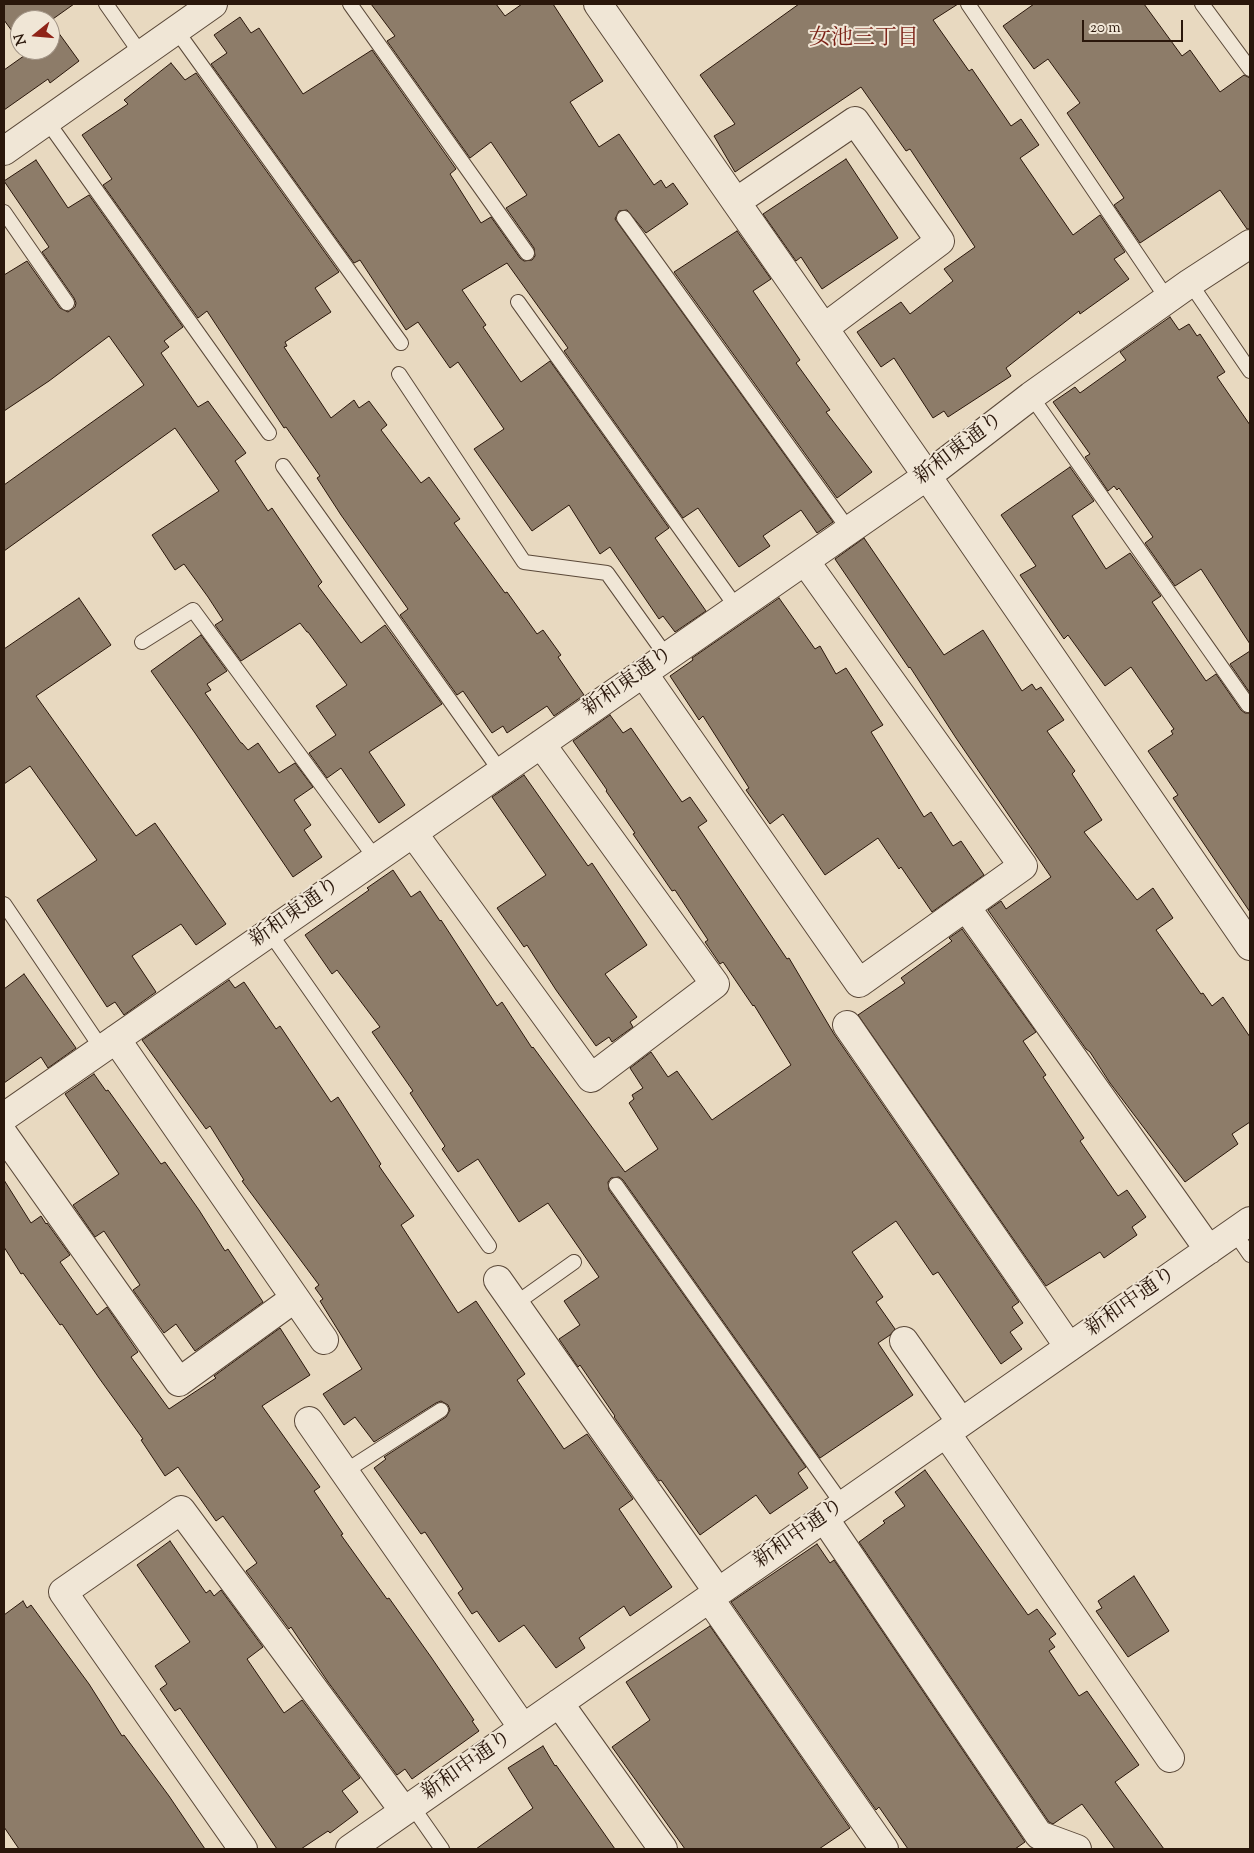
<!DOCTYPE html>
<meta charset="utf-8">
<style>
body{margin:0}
#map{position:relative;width:1254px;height:1853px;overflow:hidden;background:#e8d9c0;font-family:"Sorts Mill Goudy",serif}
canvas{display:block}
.frame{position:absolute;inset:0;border:5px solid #2a170b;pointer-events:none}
.north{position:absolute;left:10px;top:10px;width:50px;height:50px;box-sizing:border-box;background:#f0e6d6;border:1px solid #a19385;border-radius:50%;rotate:253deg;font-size:14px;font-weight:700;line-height:20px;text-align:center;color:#2a170b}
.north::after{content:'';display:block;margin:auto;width:18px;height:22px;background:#8f2418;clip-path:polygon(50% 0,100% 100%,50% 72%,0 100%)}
.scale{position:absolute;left:1082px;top:20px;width:101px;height:22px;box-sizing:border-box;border:2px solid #2a170b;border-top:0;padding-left:6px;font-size:15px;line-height:18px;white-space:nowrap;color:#2a170b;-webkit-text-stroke:4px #f0e6d6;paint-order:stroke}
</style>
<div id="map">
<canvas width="1254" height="1853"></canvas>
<div class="frame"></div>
<div class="north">N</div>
<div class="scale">20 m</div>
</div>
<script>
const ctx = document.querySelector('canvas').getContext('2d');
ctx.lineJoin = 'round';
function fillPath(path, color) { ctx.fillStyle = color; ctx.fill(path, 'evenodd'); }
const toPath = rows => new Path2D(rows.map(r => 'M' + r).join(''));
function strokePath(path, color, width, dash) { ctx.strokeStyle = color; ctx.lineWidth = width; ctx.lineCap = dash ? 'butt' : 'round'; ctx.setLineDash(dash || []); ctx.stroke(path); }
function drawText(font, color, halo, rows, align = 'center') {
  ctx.font = font + ' "Sorts Mill Goudy","Noto Serif JP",serif'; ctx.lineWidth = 4; ctx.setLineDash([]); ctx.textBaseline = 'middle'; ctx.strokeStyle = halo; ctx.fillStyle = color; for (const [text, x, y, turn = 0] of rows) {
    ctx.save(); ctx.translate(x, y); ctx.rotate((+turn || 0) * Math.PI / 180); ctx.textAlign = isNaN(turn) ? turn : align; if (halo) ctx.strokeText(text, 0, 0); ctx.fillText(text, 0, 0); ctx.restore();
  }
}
const building = toPath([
 [4,4,74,4,50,21,20,20,20,42,4,20,4,4],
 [371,4,496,4,505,16,522,4,553,4,603,81,570,102,599,147,619,134,654,185,661,180,666,188,673,183,688,204,646,233,627,210,619,211,615,219,833,522,817,533,801,510,763,536,770,546,739,567,698,508,683,518,564,351,568,348,507,263,462,290,486,325,483,327,521,382,550,361,669,528,655,538,706,611,675,632,663,616,659,619,610,547,600,554,569,505,532,531,474,449,504,429,458,362,450,368,418,322,406,330,360,260,354,263,211,64,227,53,214,35,240,17,251,33,259,28,303,94,372,50,456,169,450,174,481,223,491,217,520,258,524,261,532,260,535,256,534,248,506,208,527,195,491,142,470,158,387,41,395,36,371,4],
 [799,4,958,4,933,20,969,71,972,69,1011,126,1021,119,1039,145,1020,158,1073,235,1100,215,1125,252,1114,259,1129,279,1080,314,1079,311,1006,368,1011,376,948,417,944,411,933,418,894,358,881,367,857,332,901,302,910,314,953,281,944,269,975,247,910,149,906,151,861,87,735,172,714,136,735,124,700,75,799,4],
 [1034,4,1144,4,1182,56,1190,50,1220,92,1244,75,1250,78,1250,229,1247,229,1220,190,1140,243,1114,205,1124,198,1067,113,1080,103,1048,59,1034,69,1003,26,1034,4],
 [50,21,79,61,50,83,48,79,4,110,4,70,28,53,26,50,50,50,50,21],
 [171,63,185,80,196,73,339,272,315,288,331,312,285,342,287,346,284,347,331,418,354,400,359,408,369,401,387,425,381,430,421,483,429,477,460,519,454,523,505,593,507,592,537,634,543,630,561,655,558,657,584,695,554,716,547,706,507,733,503,726,492,733,463,691,457,695,400,615,408,609,341,515,317,478,320,476,286,427,284,428,207,311,198,318,103,185,112,179,82,135,128,104,124,100,171,63],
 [846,159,898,238,822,289,801,257,796,261,763,214,846,159],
 [36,160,68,208,89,195,183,327,164,341,169,347,161,353,198,407,208,401,246,453,235,461,268,511,272,508,322,582,318,586,361,643,385,625,442,704,369,752,405,805,379,823,341,768,327,778,309,753,336,735,316,706,347,685,308,632,307,632,300,623,241,661,215,625,223,620,208,597,184,564,175,570,152,535,219,491,175,428,4,551,4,485,144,385,109,336,49,381,4,411,4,275,27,261,60,308,68,312,75,307,76,303,74,298,42,252,49,247,4,181,36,160],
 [737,231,771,279,753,291,800,360,796,363,830,410,826,412,872,472,837,498,674,272,737,231],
 [1170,317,1179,330,1189,324,1197,336,1200,334,1225,372,1217,377,1250,425,1250,644,1201,569,1175,586,1145,543,1153,537,1119,488,1117,490,1114,486,1108,491,1085,457,1090,454,1053,402,1075,387,1080,393,1126,360,1120,352,1170,317],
 [1070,467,1094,501,1072,516,1106,569,1130,553,1161,596,1152,602,1206,681,1216,674,1241,710,1245,713,1250,713,1250,912,1173,798,1178,795,1148,751,1173,734,1171,731,1174,729,1131,667,1105,686,1068,635,1064,639,1020,575,1036,566,1001,515,1070,467],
 [864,538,944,655,983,630,1022,691,1032,684,1036,690,1041,687,1064,720,1047,731,1075,771,1072,774,1102,820,1084,832,1137,900,1153,888,1173,918,1156,930,1201,994,1203,993,1212,1006,1223,997,1250,1037,1250,1122,1232,1134,1238,1144,1185,1182,1110,1083,1090,1052,1086,1049,988,910,1001,901,1006,909,1051,877,956,738,910,667,909,668,835,559,864,538],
 [79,598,111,645,36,696,136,836,155,823,226,924,196,945,181,924,132,956,156,992,124,1015,115,1002,107,1007,37,900,97,860,30,766,4,784,4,649,79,598],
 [779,598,815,649,820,646,836,674,846,668,883,725,871,732,924,817,931,812,953,846,961,841,984,875,932,912,901,867,899,869,878,838,825,875,783,814,770,824,746,790,749,788,703,716,699,720,670,676,693,660,692,658,779,598],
 [201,635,227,671,207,684,211,690,205,693,241,743,242,743,248,750,258,743,279,773,295,763,313,787,294,800,311,825,304,830,322,857,293,877,195,733,151,671,201,635],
 [1250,651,1250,693,1230,664,1250,651],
 [610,715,623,733,631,728,682,802,690,797,707,821,698,827,787,959,789,958,834,1034,1019,1302,1012,1307,1023,1323,1010,1332,1022,1349,1001,1364,938,1272,933,1275,896,1221,852,1252,883,1297,876,1302,895,1329,890,1335,878,1343,913,1395,820,1458,623,1180,619,1177,611,1178,608,1182,609,1190,806,1467,798,1473,808,1488,770,1514,756,1495,700,1535,661,1480,659,1481,614,1417,615,1416,580,1365,578,1367,559,1339,580,1325,564,1301,599,1277,548,1203,519,1222,478,1159,458,1172,442,1149,445,1146,410,1093,413,1091,372,1032,380,1027,337,970,332,974,305,935,369,890,367,888,393,870,411,897,420,891,440,921,441,920,497,1006,502,1002,532,1048,533,1047,625,1172,658,1149,629,1103,634,1099,632,1095,643,1088,630,1068,651,1052,668,1077,677,1071,712,1120,791,1065,754,1005,753,1006,723,962,720,964,705,942,708,940,675,890,672,891,633,834,635,833,606,791,607,790,573,741,610,715],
 [524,775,588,866,592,863,647,945,605,974,637,1017,630,1022,633,1027,612,1042,609,1037,596,1046,556,990,527,945,524,947,497,908,546,875,492,797,524,775],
 [962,929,1036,1032,1023,1041,1046,1075,1043,1077,1084,1138,1080,1141,1118,1196,1127,1190,1146,1217,1132,1227,1137,1235,1104,1258,1100,1252,1046,1286,858,1015,905,983,901,978,952,941,949,938,962,929],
 [24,974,76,1048,48,1068,41,1057,4,1083,4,989,24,974],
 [229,980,235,988,244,982,276,1029,280,1026,331,1102,338,1097,381,1164,379,1166,414,1216,401,1225,458,1313,476,1301,525,1374,517,1380,564,1449,587,1434,633,1499,619,1509,672,1587,630,1616,624,1606,579,1638,585,1648,556,1668,524,1625,499,1642,477,1611,472,1614,458,1593,463,1589,425,1532,421,1534,374,1468,386,1459,384,1457,446,1417,450,1410,448,1405,441,1401,436,1403,374,1442,355,1417,344,1425,323,1394,362,1369,320,1301,323,1299,315,1288,319,1285,242,1181,244,1180,210,1126,206,1129,142,1040,229,980],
 [94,1074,106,1091,108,1090,161,1164,165,1162,199,1210,225,1251,228,1249,263,1302,195,1351,176,1324,164,1333,133,1290,140,1285,104,1231,95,1237,73,1205,119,1174,65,1094,94,1074],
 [4,1180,31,1223,41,1216,46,1224,47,1223,70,1255,60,1262,97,1315,107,1307,138,1352,131,1357,169,1409,216,1378,214,1376,280,1328,310,1375,262,1406,320,1487,314,1491,343,1534,341,1535,387,1599,389,1598,431,1657,474,1720,472,1721,479,1731,412,1779,405,1769,397,1775,328,1682,291,1627,289,1629,246,1571,257,1563,223,1516,216,1521,178,1467,165,1476,141,1440,143,1439,99,1378,62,1324,60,1325,23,1273,21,1274,4,1247,4,1180],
 [925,1470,1028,1615,1037,1609,1056,1634,1049,1639,1055,1647,1049,1651,1079,1696,1087,1691,1139,1765,1115,1782,1164,1849,1115,1849,1082,1804,1053,1824,1049,1822,859,1542,885,1523,883,1521,905,1506,895,1492,925,1470],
 [170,1541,206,1593,210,1590,214,1596,221,1590,263,1647,247,1659,284,1713,302,1700,360,1778,342,1791,358,1812,330,1833,328,1831,301,1849,277,1849,180,1708,175,1711,160,1689,167,1684,155,1666,190,1642,137,1565,170,1541],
 [817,1544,830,1563,834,1560,1025,1842,1015,1849,908,1849,879,1807,876,1810,731,1602,817,1544],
 [1134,1576,1169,1631,1128,1657,1096,1611,1102,1608,1098,1601,1134,1576],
 [23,1601,27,1608,31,1605,89,1684,122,1736,124,1735,169,1796,205,1849,19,1849,4,1827,4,1615,23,1601],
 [710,1626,850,1828,819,1849,685,1849,612,1747,650,1720,626,1682,710,1626],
 [543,1746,555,1766,556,1765,615,1849,476,1849,533,1808,508,1768,543,1746]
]);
fillPath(building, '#8d7c69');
strokePath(building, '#2a170b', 1);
const lane = toPath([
 [106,4,141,54],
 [350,4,527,253],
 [968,4,1168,300],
 [1202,4,1250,69],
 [176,30,401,343],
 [47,121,269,433],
 [4,212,67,303],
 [624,218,849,530],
 [1190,283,1250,371],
 [518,302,737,608],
 [399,374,524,562,607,573,667,657],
 [1031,396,1248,705],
 [283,466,501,772],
 [142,642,193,610,376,859],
 [4,904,102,1049],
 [270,933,489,1246],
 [616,1185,843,1505],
 [1234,1232,1250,1255],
 [515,1304,574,1262],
 [344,1472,441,1410],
 [412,1806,442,1849]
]);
const street = toPath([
 [598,4,927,476,1250,946],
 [4,151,213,4],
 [736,202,855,121,940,241,824,328],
 [643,673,859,983,1023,866,805,561],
 [413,833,591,1078,715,984,541,744],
 [966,907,1209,1250],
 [847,1025,1069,1347],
 [116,1039,324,1340],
 [4,1117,927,476,1031,396,1190,283,1250,244],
 [4,1135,179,1382,295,1298],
 [498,1280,718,1592],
 [904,1341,961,1422],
 [309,1421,523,1728],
 [946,1433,1170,1758],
 [824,1518,1039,1835,1077,1849],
 [709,1598,884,1849],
 [559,1703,663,1849],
 [243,1849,63,1592,181,1510,404,1811],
 [350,1849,1250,1221]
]);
strokePath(lane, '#5a4838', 16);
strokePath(street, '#5a4838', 30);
strokePath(lane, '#f0e6d6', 14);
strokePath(street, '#f0e6d6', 28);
drawText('21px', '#2a170b', '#f0e6d6', [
 ["新和東通り",960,450,-37],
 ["新和東通り",629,683,-35],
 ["新和東通り",296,914,-35],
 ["新和中通り",1132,1303,-35],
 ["新和中通り",800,1535,-35],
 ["新和中通り",468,1767,-35]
]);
drawText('22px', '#7a1f14', '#f0e6d6', [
 ["女池三丁目",864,40]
]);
</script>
